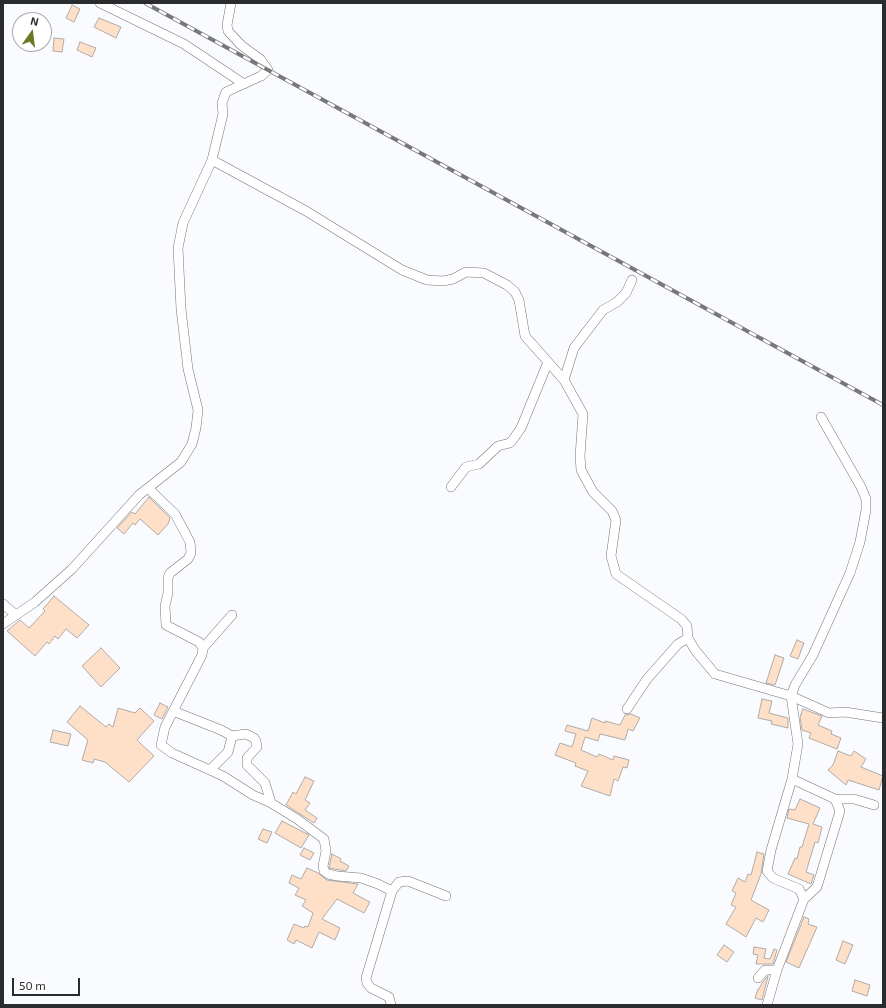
<!DOCTYPE html>
<style>
body{margin:0}
#map{position:relative;width:886px;height:1008px;overflow:hidden;background:#fafbff;font-family:"Exo 2",sans-serif}
canvas{display:block}
.frame{position:absolute;inset:0;border:4px solid #2a2b2c;pointer-events:none}
.north{position:absolute;left:12px;top:12px;width:40px;height:40px;box-sizing:border-box;background:#fff;border:1px solid #aaaaab;border-radius:50%;rotate:14deg;font-size:11px;font-weight:700;line-height:16px;text-align:center;color:#2a2b2c}
.north::after{content:'';display:block;margin:auto;width:14px;height:18px;background:#6e7722;clip-path:polygon(50% 0,100% 100%,50% 72%,0 100%)}
.scale{position:absolute;left:12px;top:978px;width:68px;height:18px;box-sizing:border-box;border:2px solid #2a2b2c;border-top:0;padding-left:5px;font-size:12px;line-height:14px;white-space:nowrap;color:#2a2b2c;-webkit-text-stroke:3px #fff;paint-order:stroke}
</style>
<div id="map">
<canvas width="886" height="1008"></canvas>
<div class="frame"></div>
<div class="north">N</div>
<div class="scale">50 m</div>
</div>
<script>
const ctx = document.querySelector('canvas').getContext('2d');
ctx.lineJoin = 'round';
function fillPath(path, color) { ctx.fillStyle = color; ctx.fill(path, 'evenodd'); }
const toPath = rows => new Path2D(rows.map(r => 'M' + r).join(''));
function strokePath(path, color, width, dash) { ctx.strokeStyle = color; ctx.lineWidth = width; ctx.lineCap = dash ? 'butt' : 'round'; ctx.setLineDash(dash || []); ctx.stroke(path); }
const building = toPath([
 [72,5,80,9,74,22,66,18,72,5],
 [99,18,121,27,116,38,94,27,99,18],
 [54,38,64,39,62,52,53,51,54,38],
 [80,42,96,48,92,57,77,50,80,42],
 [149,497,170,518,168,524,158,535,140,519,135,525,133,523,124,534,117,528,132,512,135,514,149,497],
 [54,596,89,625,77,638,66,629,58,639,55,636,49,644,47,642,35,656,7,631,20,620,29,628,45,611,43,609,54,596],
 [797,640,804,643,798,659,790,656,797,640],
 [101,648,120,668,101,687,82,666,101,648],
 [775,655,784,658,775,685,766,683,775,655],
 [762,699,772,701,769,713,788,718,788,728,771,724,772,721,758,718,762,699],
 [160,703,168,707,162,719,154,715,160,703],
 [80,706,106,727,109,724,113,727,118,708,135,713,140,708,154,721,137,740,154,756,129,782,105,762,94,759,93,763,82,760,88,740,67,722,80,706],
 [803,709,822,716,818,725,832,731,831,734,841,738,837,749,809,738,811,733,802,730,800,717,803,709],
 [631,714,640,718,633,731,628,729,625,740,600,734,598,741,585,737,581,750,597,757,599,754,613,760,614,756,629,760,627,768,623,767,618,781,614,779,610,796,581,786,588,771,575,766,576,763,555,755,560,743,572,747,576,734,565,731,567,725,588,731,592,718,605,723,605,721,620,725,625,715,631,714],
 [53,730,71,734,68,746,50,742,53,730],
 [838,751,851,756,854,751,866,759,861,767,883,776,879,790,848,780,846,785,828,770,833,765,838,751],
 [305,777,314,781,305,800,310,803,305,810,317,818,314,823,286,805,293,792,296,794,305,777],
 [800,799,820,808,813,824,822,827,818,843,815,842,806,872,814,875,811,884,788,874,795,858,797,859,800,847,802,847,809,824,787,818,789,809,795,810,800,799],
 [282,821,309,835,301,848,275,833,282,821],
 [263,829,272,832,267,843,258,839,263,829],
 [304,848,314,853,310,860,300,855,304,848],
 [757,852,764,854,761,874,751,900,769,910,763,922,756,918,746,937,726,924,736,907,731,905,736,893,732,891,738,878,745,882,748,874,751,875,757,852],
 [332,854,341,859,340,861,349,866,346,871,329,868,332,854],
 [307,868,318,873,327,880,358,884,353,893,370,902,364,913,337,899,322,919,340,928,335,940,319,932,312,948,296,940,294,944,287,940,294,924,304,928,305,926,308,927,313,913,302,906,306,900,295,895,299,888,289,883,292,875,301,879,307,868],
 [804,917,809,919,808,924,817,927,799,968,786,962,804,917],
 [843,941,853,945,845,964,836,960,843,941],
 [724,945,734,952,727,962,717,955,724,945],
 [754,947,766,949,764,958,770,959,774,949,777,950,773,964,756,964,758,955,753,954,754,947],
 [768,976,762,1000,755,998,758,989,759,989,762,983,768,976],
 [855,980,870,985,867,996,852,991,855,980]
]);
fillPath(building, '#fedfc7');
strokePath(building, '#afaba9', 1);
const street = toPath([
 [100,3,184,44,244,84],
 [212,160,306,211,402,270,427,280,443,281,453,279,466,272,484,273,507,285,515,292,519,300,525,336,564,380,583,414,580,456,581,470,593,492,612,511,616,520,611,556,616,574,681,619,687,626,688,638,695,650,715,674,791,696,829,713,845,712,883,718],
 [564,380,574,348,603,310,617,302,626,293,632,280],
 [451,487,466,467,479,464,498,446,510,443,514,438,521,428,548,362],
 [148,488,175,514,190,542,191,553,188,559,170,573,168,578,168,593,165,606,166,625,199,642,203,648,202,655,165,727,161,745,172,753,223,776,253,795,271,803,297,819,324,839,326,851,323,866,324,871,328,874,337,876,361,878,378,884,392,891,366,978,367,983,371,988,389,997,391,1005],
 [3,604,16,615],
 [3,624,35,602,72,569,139,495,181,462,192,444,196,428,198,410,188,369,181,309,178,248,183,223,212,160,223,114,222,103,226,92,261,76,268,70,260,59,241,45,228,31,227,25,231,3],
 [203,648,232,615],
 [627,709,647,679,678,644,688,638],
 [173,711,221,730,232,736,246,734,254,738,256,741,257,747,247,758,247,765,265,783,271,803],
 [211,769,228,752,232,736],
 [792,779,835,799,840,811,817,887,804,899],
 [835,799,854,799,874,805],
 [392,891,399,882,408,881,446,896],
 [758,978,765,970,777,970],
 [767,1005,777,970,804,899,799,889,773,878,767,871,771,850,792,779,798,744,791,696,795,685,813,655,850,573,860,542,866,510,866,499,861,487,821,417]
]);
strokePath(street, '#737477', 10);
strokePath(street, '#fff', 9);
const rail = toPath([
 [145,3,883,405]
]);
strokePath(rail, '#77787a', 4);
strokePath(rail, '#fff', 2.5, [8]);
</script>
